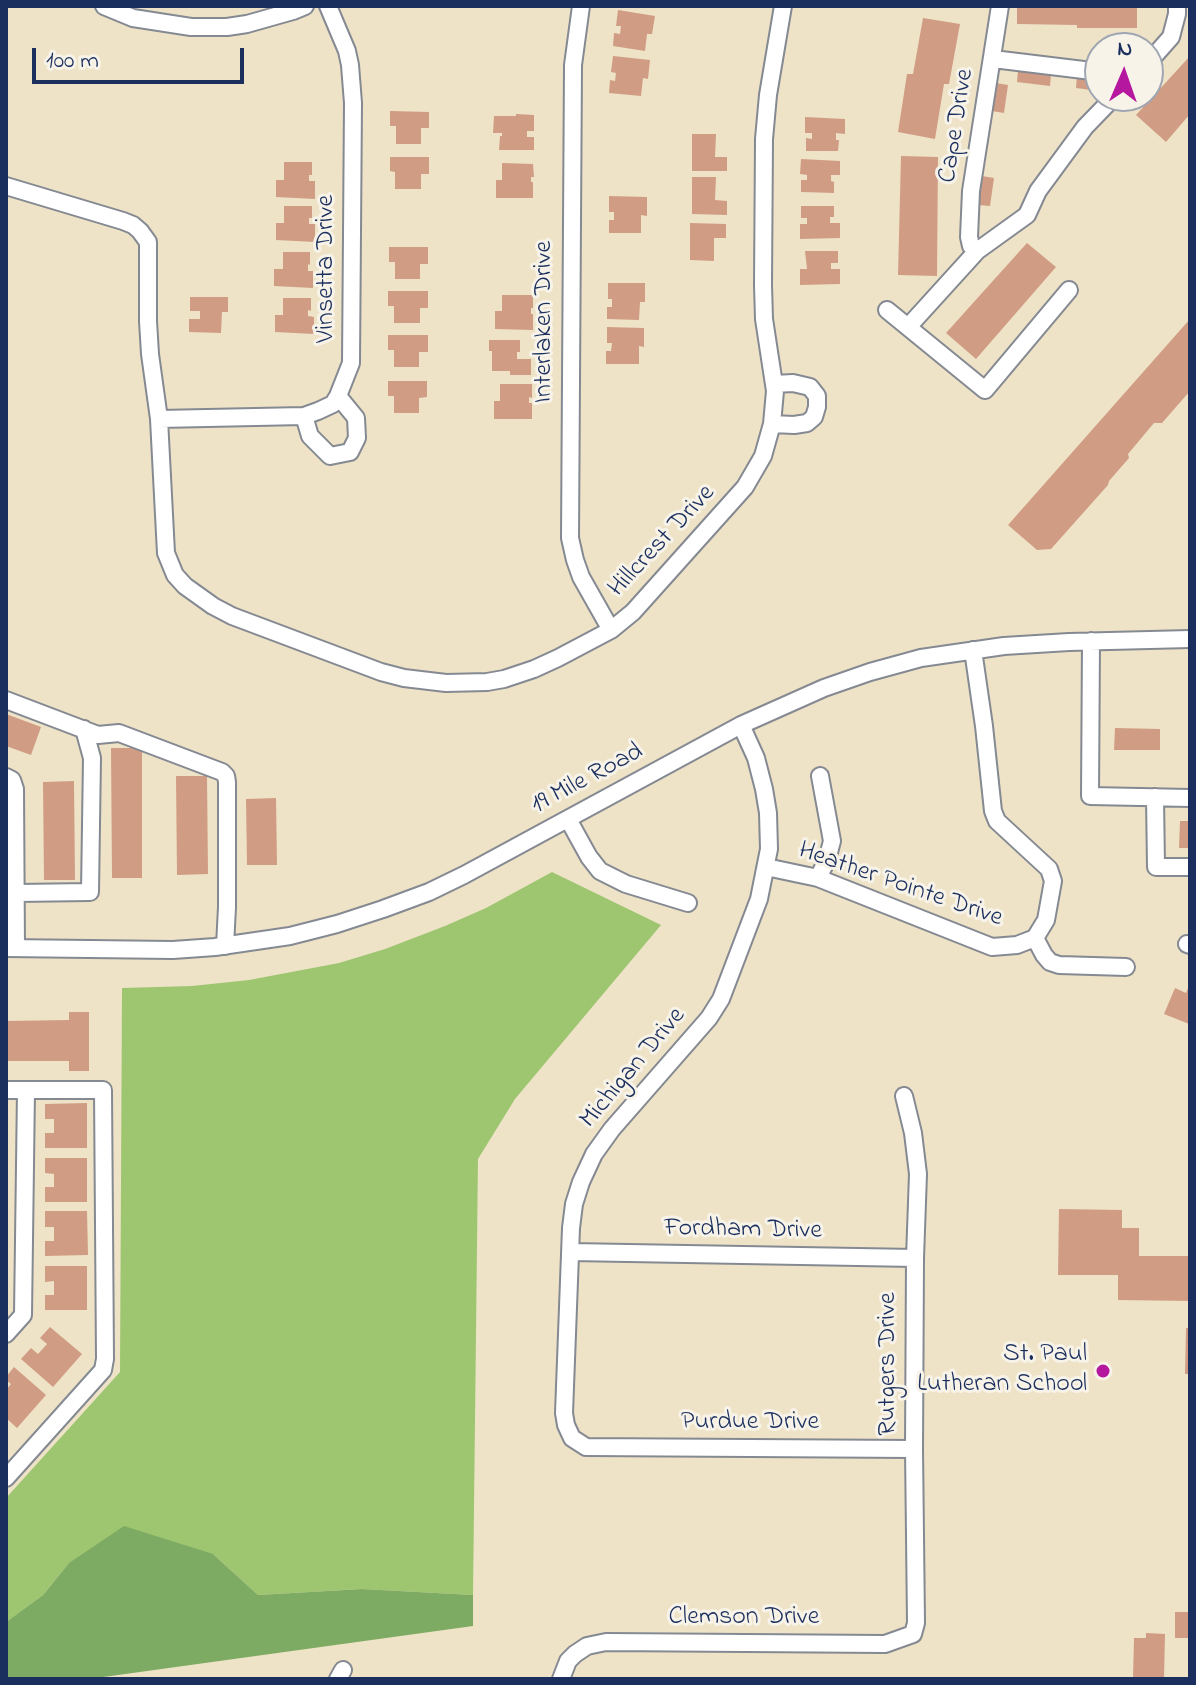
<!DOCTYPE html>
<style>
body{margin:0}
#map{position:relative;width:1196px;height:1685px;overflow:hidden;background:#eee3c7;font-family:"Indie Flower",sans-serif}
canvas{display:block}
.frame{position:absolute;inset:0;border:8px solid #1b2f5e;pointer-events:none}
.north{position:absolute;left:1084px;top:32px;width:80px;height:80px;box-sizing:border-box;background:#f7f3e8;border:2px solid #9fa5b1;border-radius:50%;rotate:2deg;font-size:22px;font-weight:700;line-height:32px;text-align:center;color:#1b2f5e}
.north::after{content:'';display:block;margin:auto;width:28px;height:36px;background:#b5179e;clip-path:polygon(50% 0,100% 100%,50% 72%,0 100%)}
.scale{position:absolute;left:32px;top:48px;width:212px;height:36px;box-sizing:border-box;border:4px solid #1b2f5e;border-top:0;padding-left:10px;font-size:24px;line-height:28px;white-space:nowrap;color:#1b2f5e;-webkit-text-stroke:6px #f7f3e8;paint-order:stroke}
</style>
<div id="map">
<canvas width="1196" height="1685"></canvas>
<div class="frame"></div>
<div class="north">N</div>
<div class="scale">100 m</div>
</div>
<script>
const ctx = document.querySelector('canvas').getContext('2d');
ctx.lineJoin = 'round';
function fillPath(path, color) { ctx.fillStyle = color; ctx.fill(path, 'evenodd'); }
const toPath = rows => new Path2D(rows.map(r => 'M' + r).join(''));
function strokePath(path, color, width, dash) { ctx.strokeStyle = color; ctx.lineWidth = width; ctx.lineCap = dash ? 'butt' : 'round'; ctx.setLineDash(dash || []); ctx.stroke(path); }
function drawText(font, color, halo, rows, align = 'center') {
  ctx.font = font + ' "Indie Flower",sans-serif'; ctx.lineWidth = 6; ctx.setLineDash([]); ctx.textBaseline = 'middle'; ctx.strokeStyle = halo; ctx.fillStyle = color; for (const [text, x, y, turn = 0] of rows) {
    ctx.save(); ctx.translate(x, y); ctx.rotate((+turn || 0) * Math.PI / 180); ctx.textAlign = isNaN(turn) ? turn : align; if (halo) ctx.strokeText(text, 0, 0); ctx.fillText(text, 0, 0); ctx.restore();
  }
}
fillPath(toPath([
 [552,872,661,925,515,1099,478,1159,473,1595,362,1589,258,1595,213,1554,69,1563,43,1595,6,1622,6,1498,120,1372,122,988,192,986,249,980,339,963,385,949,445,926,486,908]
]), '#9ec671');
fillPath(toPath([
 [124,1526,213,1554,258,1595,362,1589,473,1595,473,1626,89,1679,6,1679,6,1622,43,1595,69,1563]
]), '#7eab63');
fillPath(toPath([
 [1017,6,1137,6,1137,28,1077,28,1077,25,1017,24],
 [618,10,655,16,652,34,647,34,645,51,613,46,614,33,620,34,621,26,616,26],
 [923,18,960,24,949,84,944,84,935,139,898,132,907,74,913,74],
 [613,56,650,60,648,79,643,78,641,96,609,93,610,80,615,81,616,73,611,72],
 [1190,56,1190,114,1166,142,1136,115],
 [1018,70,1051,74,1050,86,1017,82],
 [1077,76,1092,78,1091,90,1076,88],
 [996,83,1008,85,1004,113,992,111],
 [390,111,429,112,429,128,421,128,421,144,396,144,396,126,390,126],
 [516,114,534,115,534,131,527,131,527,137,534,137,534,150,499,150,500,136,502,136,502,133,493,133,494,116,516,116],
 [805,117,845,119,845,134,836,133,836,140,839,140,838,151,806,151,806,138,812,139,812,133,805,133],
 [692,134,716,134,715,157,727,157,727,171,692,171],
 [901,156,938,157,937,276,898,275],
 [390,157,429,157,429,174,421,174,421,189,395,189,395,172,390,171],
 [801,159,840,161,840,175,831,175,831,181,834,182,834,193,801,192,801,180,807,180,807,175,800,174],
 [284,162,312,162,312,175,309,175,309,181,315,181,315,199,276,197,276,180,284,180],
 [502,163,533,164,534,177,531,177,531,182,533,182,533,198,496,198,496,180,502,180],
 [982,176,994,178,990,206,978,205],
 [692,177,716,177,715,200,727,201,727,215,692,214],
 [609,196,647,197,647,216,641,215,641,233,609,233,609,220,614,220,614,212,609,212],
 [284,206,312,206,312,218,309,218,309,224,315,224,315,242,276,240,276,223,284,223],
 [801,206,834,206,834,217,830,217,830,223,840,223,840,238,800,239,800,224,807,224,807,218,801,218],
 [690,223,726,224,726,238,714,238,714,261,690,260],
 [1027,243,1056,267,976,359,946,333],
 [389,247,428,247,428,264,420,264,420,279,395,279,395,262,389,262],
 [805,251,838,251,838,263,831,263,831,269,840,269,840,284,800,285,800,269,807,269],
 [283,252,310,252,310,265,308,264,308,271,313,271,313,288,274,286,274,269,283,269],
 [608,283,645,283,645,302,640,302,639,320,607,319,607,307,612,307,612,299,608,299],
 [388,291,428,291,428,308,420,308,420,323,394,323,394,306,388,306],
 [502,295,533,295,533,308,531,308,531,314,533,314,533,330,495,329,495,311,502,311],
 [190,297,228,297,228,312,222,312,221,333,189,332,189,319,200,319,200,311,190,311],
 [283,298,311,298,311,311,308,310,308,316,314,317,314,334,275,332,275,315,283,315],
 [1190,319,1190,391,1162,423,1154,423,1128,454,1129,458,1109,481,1108,485,1051,549,1037,550,1008,525],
 [607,327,644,328,644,347,639,346,639,364,606,364,606,351,611,351,612,343,607,343],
 [388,335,428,335,428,352,419,352,419,367,394,367,394,350,388,350],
 [489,340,520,340,520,352,517,352,517,359,531,359,531,375,510,375,510,371,492,371,492,351,489,351],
 [388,381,427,381,427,397,419,398,419,413,394,413,394,396,388,396],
 [500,384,532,384,532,398,529,397,529,403,532,403,532,419,494,419,494,401,500,401],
 [6,714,41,727,31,755,6,746],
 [1115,728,1160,729,1160,750,1114,750],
 [111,748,142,748,142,878,112,878],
 [176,776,207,776,208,874,177,875],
 [74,781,75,880,44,880,43,782],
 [276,798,277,865,247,865,246,799],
 [1180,821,1190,821,1190,848,1179,848],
 [1190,984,1190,1020,1189,1024,1164,1014,1175,988,1186,993],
 [69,1012,89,1012,89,1071,69,1071,69,1061,6,1061,6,1021,69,1020],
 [87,1103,87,1148,45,1148,45,1133,54,1133,54,1119,45,1119,45,1104],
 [45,1158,87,1158,87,1202,45,1202,45,1187,54,1187,54,1174,45,1173],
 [1059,1209,1122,1210,1122,1228,1139,1228,1139,1256,1190,1256,1190,1301,1118,1300,1118,1275,1058,1275],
 [45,1211,87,1211,88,1255,45,1256,45,1241,54,1241,54,1227,45,1227],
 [45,1266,87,1266,87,1310,45,1310,45,1295,54,1295,54,1281,45,1282],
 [50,1327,82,1354,53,1387,21,1359,31,1348,38,1354,47,1344,40,1338],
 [1186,1328,1190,1328,1190,1374,1185,1374],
 [14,1367,46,1395,17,1428,6,1418,6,1390,11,1384,6,1380,6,1377],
 [1175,1612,1190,1612,1190,1638,1175,1638],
 [1146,1633,1165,1634,1164,1679,1133,1679,1134,1638,1146,1638]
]), '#d19c84');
const minor = toPath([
 [104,6,133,18,191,27,227,27,247,24,293,11,305,6],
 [581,6,573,65,570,538,575,560,581,577,611,630],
 [993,59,1100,72],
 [1148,63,1171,37,1177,14,1177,6],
 [6,186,123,221,133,225,140,231,148,242,148,321,150,354,159,419,166,553,175,575,185,586,213,606,232,616,381,672,404,678,446,683,487,682,504,679,534,669,558,658,611,630,633,612,745,487,763,456,772,424,775,391,764,319,763,285,764,139,768,95,783,6],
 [977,251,971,246,969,237,971,191,1000,6],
 [887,310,985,390,1069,290],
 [908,327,977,251,1027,215,1038,191,1085,127,1115,96],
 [304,416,310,436,330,456,350,452,357,438,356,418,338,396],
 [159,419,304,416,318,411,333,404,338,396,351,363,353,103,350,65,347,51,328,6],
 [772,424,794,425,807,423,814,417,817,407,817,396,810,387,793,383,774,384],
 [1091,641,1090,796,1190,798],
 [6,700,98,735,119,733,222,772,226,776,227,782,227,907,225,946],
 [741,725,756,758,764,789,768,813,769,849,759,899,721,999,709,1018,612,1129,594,1154,581,1182,574,1204,571,1228,564,1413,566,1425,572,1438,586,1447,914,1449],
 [6,777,12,780,15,789,16,948],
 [1155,797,1156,867,1190,867],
 [568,819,589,857,600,871,626,884,688,903],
 [766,867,818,878,992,947,1017,945,1035,938,1046,920,1053,881,1049,869,997,821,993,811,984,726,973,650],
 [818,878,827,860,832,841,820,776],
 [16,893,90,892,92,758,84,729],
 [1035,938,1044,955,1050,962,1059,965,1126,967],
 [1187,944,1190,945],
 [6,948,173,950,215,947,290,936,337,924,383,909,429,892,464,875,741,725,824,688,870,672,921,658,1004,646,1069,642,1190,639],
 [6,1090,103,1090,105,1359,103,1370,6,1478],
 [571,1252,915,1258],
 [6,1334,23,1315,26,1090],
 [338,1679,343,1670],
 [561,1679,568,1661,575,1654,587,1646,606,1642,885,1644,913,1634,916,1623,914,1449,915,1258,918,1174,913,1133,904,1096]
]);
strokePath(minor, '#848992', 20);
strokePath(minor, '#fff', 16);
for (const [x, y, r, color] of [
 [1103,1371,8,"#b5179e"]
]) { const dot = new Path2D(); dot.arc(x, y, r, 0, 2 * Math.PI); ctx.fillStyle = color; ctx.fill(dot); strokePath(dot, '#f7f3e8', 3); }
drawText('26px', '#1b2f5e', '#f7f3e8', [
 ["Cape Drive",958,126,-81],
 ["Vinsetta Drive",328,269,-90],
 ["Interlaken Drive",546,322,-90],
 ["Hillcrest Drive",663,542,-47],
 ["19 Mile Road",588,780,-28],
 ["Heather Pointe Drive",900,886,19],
 ["Michigan Drive",634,1069,-50],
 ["Fordham Drive",743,1231,1],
 ["Rutgers Drive",890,1364,-90],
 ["Purdue Drive",750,1424],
 ["Clemson Drive",744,1619]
]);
drawText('26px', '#1b2f5e', '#f7f3e8', [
 ["St. Paul",1087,1356],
 ["Lutheran School",1087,1386]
], 'right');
</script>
